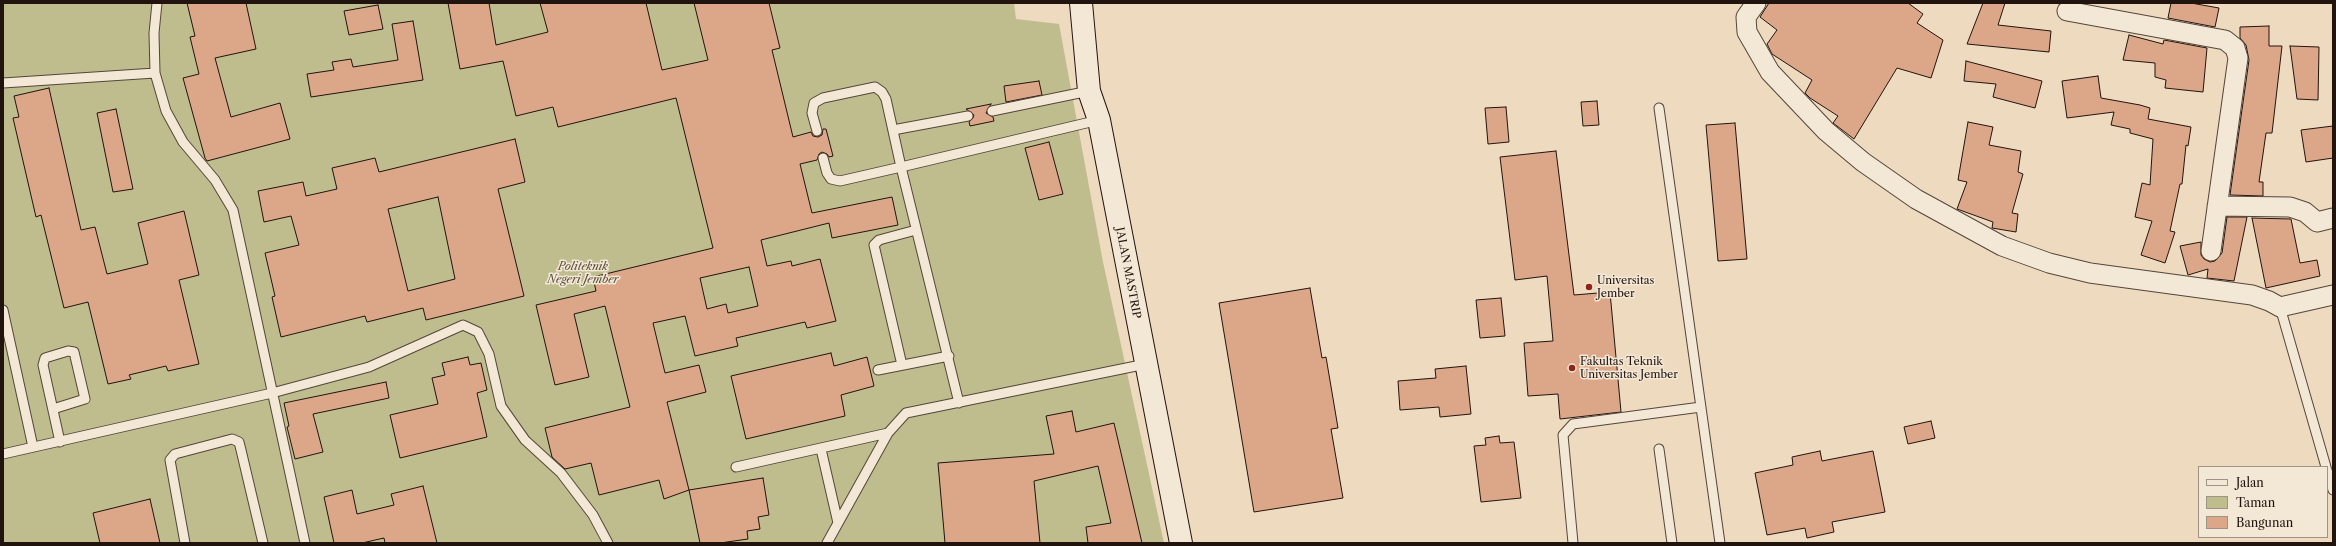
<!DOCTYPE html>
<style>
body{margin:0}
#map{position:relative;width:2336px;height:546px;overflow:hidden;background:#eddabf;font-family:"Libre Caslon Text",serif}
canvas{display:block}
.frame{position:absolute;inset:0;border:4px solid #21140f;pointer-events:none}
.legend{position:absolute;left:2198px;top:466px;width:130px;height:72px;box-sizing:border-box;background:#f3e7d5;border:1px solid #9f9386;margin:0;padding:5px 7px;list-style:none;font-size:12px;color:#21140f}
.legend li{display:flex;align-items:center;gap:8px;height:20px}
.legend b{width:20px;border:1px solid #9f9386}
</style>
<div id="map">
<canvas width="2336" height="546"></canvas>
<div class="frame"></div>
<ul class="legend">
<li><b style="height:5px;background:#f3e7d5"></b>Jalan</li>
<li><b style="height:11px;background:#bfbd8d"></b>Taman</li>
<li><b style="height:11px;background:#dca788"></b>Bangunan</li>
</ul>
</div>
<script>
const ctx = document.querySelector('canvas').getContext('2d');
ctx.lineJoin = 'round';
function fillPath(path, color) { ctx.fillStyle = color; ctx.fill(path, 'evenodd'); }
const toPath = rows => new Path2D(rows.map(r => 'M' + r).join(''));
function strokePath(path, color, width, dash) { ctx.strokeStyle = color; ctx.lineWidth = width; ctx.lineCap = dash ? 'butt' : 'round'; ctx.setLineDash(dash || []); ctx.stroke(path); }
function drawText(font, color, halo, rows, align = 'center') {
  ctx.font = font + ' "Libre Caslon Text",serif'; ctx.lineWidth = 3; ctx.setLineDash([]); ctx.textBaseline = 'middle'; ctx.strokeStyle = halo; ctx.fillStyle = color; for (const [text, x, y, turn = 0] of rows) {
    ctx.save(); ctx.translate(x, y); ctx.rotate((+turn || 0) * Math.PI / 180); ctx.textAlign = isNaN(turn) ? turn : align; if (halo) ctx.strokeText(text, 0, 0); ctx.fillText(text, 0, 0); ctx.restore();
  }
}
fillPath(toPath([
 [3,3,1014,3,1016,19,1059,24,1103,262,1164,543,3,543]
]), '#bfbd8d');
const building = toPath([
 [187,3,246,3,256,49,215,58,231,117,280,103,290,139,207,161,205,158,183,78,199,74,190,37,195,36,187,3],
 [448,3,489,3,496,45,548,32,540,3,646,3,662,70,708,60,694,3,769,3,780,48,772,50,793,137,811,132,813,136,818,137,822,135,823,129,826,129,833,156,829,157,827,154,822,152,819,154,817,160,800,164,812,213,892,197,898,225,832,238,829,223,761,240,767,266,791,261,792,266,820,259,836,321,807,328,805,322,736,338,738,346,695,356,685,316,653,323,665,373,699,365,706,392,667,402,689,490,664,499,659,480,599,495,591,463,565,469,552,457,545,428,630,407,605,306,574,314,589,377,555,385,536,305,596,291,593,277,713,248,676,98,558,127,553,107,516,116,503,61,460,69,448,3],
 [749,267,758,306,728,313,726,304,707,309,700,278,749,267],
 [1769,3,1908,3,1923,14,1917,23,1943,40,1931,78,1897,68,1854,139,1833,123,1838,116,1810,98,1805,93,1812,80,1772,54,1767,44,1777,30,1760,17,1769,3],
 [1983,3,2005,3,1998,25,2051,31,2049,52,1967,44,1983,3],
 [2171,3,2191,3,2219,8,2215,27,2168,18,2171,3],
 [378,5,383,29,349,35,344,11,378,5],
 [413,21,423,80,311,97,307,74,334,70,332,62,351,59,353,67,398,60,392,24,413,21],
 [2269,26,2269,46,2282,46,2272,133,2266,133,2259,182,2263,182,2263,196,2230,195,2249,60,2246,45,2240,38,2240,27,2269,26],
 [2129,35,2163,44,2164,40,2207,48,2203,92,2165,88,2166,80,2155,77,2155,63,2123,60,2129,35],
 [2290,46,2319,47,2318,100,2297,99,2290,46],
 [1966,61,2042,81,2035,108,1993,97,1996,84,1964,81,1966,61],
 [2098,76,2101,98,2140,105,2150,108,2148,119,2191,127,2188,146,2186,145,2182,184,2180,184,2170,231,2175,232,2165,263,2141,255,2152,221,2135,217,2142,183,2150,185,2153,139,2130,133,2130,129,2111,125,2114,112,2067,118,2062,81,2098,76],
 [1039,81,1042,95,1006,102,1004,86,1039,81],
 [49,88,81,230,95,227,107,274,148,264,138,223,184,211,199,275,179,280,199,364,168,371,166,366,129,375,131,379,108,384,88,302,64,308,41,215,36,217,13,118,19,117,14,96,49,88],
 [1597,101,1599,125,1583,126,1581,102,1597,101],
 [991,104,986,113,993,117,994,121,970,126,969,122,973,118,974,115,966,109,991,104],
 [1506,107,1509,142,1488,144,1485,108,1506,107],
 [116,109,133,189,113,192,97,113,116,109],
 [1968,122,1993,127,1989,145,2021,151,2018,172,2023,174,2012,213,2018,214,2016,232,1992,228,1993,222,1957,209,1967,182,1958,180,1968,122],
 [1735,123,1747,259,1718,261,1706,125,1735,123],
 [2333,126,2333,158,2306,162,2301,130,2333,126],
 [515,139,525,182,498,189,524,296,426,320,423,308,367,322,365,316,281,337,272,297,275,296,265,253,299,245,291,216,264,222,258,191,303,182,306,196,337,189,332,168,375,158,379,172,515,139],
 [438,197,455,279,408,291,388,209,438,197],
 [1049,142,1063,194,1039,200,1025,148,1049,142],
 [1556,151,1574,295,1610,292,1621,412,1560,419,1558,394,1528,396,1524,343,1553,341,1547,276,1515,280,1500,157,1556,151],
 [2227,217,2247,217,2234,281,2207,278,2208,269,2188,275,2180,246,2201,242,2201,255,2204,259,2210,262,2215,261,2222,253,2227,217],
 [2252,218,2291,219,2300,263,2317,260,2320,276,2266,288,2252,218],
 [1310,288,1322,358,1326,357,1338,428,1331,429,1343,498,1254,512,1219,303,1310,288],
 [1501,298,1505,336,1480,338,1476,300,1501,298],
 [831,353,834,366,867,357,874,386,841,395,845,416,746,439,731,376,831,353],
 [468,357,470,365,481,363,487,390,477,393,487,437,400,458,390,415,438,404,432,378,445,375,442,363,468,357],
 [1466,366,1471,414,1440,417,1439,407,1400,410,1398,381,1436,378,1435,369,1466,366],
 [386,382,389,398,313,414,323,452,295,459,287,427,289,426,284,403,386,382],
 [1072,411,1076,432,1114,423,1142,543,1088,543,1086,527,1111,523,1098,466,1034,481,1040,543,945,543,938,463,1054,454,1046,416,1072,411],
 [1931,421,1935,438,1908,444,1904,427,1931,421],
 [1499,436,1500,443,1514,442,1521,498,1481,502,1474,446,1486,445,1485,438,1499,436],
 [1820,451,1822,461,1873,451,1885,512,1832,522,1834,532,1807,538,1805,528,1767,535,1755,473,1793,465,1792,457,1820,451],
 [763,478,769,515,758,517,760,529,747,531,748,539,720,543,700,543,689,490,763,478],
 [423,486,437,543,385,543,384,538,362,543,334,543,324,497,352,490,357,514,394,505,391,494,423,486],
 [150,499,160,543,100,543,93,513,150,499]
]);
fillPath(building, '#dca788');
strokePath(building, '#21140f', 1);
const service = toPath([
 [157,3,154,33,155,73,166,111,183,142,215,180,233,210,305,543],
 [3,83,155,73],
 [1659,108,1720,543],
 [992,111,1089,91],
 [893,130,968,116],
 [817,131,812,113,814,103,823,98,875,87,882,92,886,99,901,167,840,181,831,179,827,173,823,158],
 [2280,307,2326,467],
 [3,310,33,447],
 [902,365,874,245,879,240,916,230],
 [878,370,949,356],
 [959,403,901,167,1099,120],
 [53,409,85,399,74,352,68,351,45,358,43,365,60,442],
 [821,449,838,523],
 [1659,449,1672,543],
 [3,454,272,393,369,367,463,325,478,332,489,354,501,406,525,440,561,473,593,515,608,543],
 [736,467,888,433],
 [2327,470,2333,490],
 [185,543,170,460,175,454,232,439,239,442,241,450,263,543],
 [827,543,888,433,906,413,1146,364],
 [1573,543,1563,435,1573,424,1701,407]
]);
const minor = toPath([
 [1756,3,1746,17,1747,32,1770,72,1826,131,1863,162,1916,199,2002,246,2049,263,2090,273,2252,295,2269,301,2280,307,2333,295],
 [2067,11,2225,40,2235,48,2238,58,2211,251],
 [2217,206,2290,207,2305,212,2317,222,2333,218]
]);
const secondary = toPath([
 [1081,3,1089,91,1099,120,1181,543]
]);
strokePath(service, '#54463b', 11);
strokePath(minor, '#54463b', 21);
strokePath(secondary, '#21140f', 24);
strokePath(service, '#f3e7d5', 9);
strokePath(minor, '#f3e7d5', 19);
strokePath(secondary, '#f3e7d5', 22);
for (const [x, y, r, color] of [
 [1589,287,4,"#8f2418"],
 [1572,368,4,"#8f2418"]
]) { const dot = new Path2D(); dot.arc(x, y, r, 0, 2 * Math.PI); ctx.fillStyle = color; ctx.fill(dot); strokePath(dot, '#f3e7d5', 1.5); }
drawText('italic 11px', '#584f3b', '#f3e7d5', [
 ["Politeknik",583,267],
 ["Negeri Jember",583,280]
]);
drawText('11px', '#21140f', '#f3e7d5', [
 ["JALAN MASTRIP",1128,273,79]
]);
drawText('11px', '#21140f', '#f3e7d5', [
 ["Universitas",1597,281],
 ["Jember",1597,294],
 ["Fakultas Teknik",1580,362],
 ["Universitas Jember",1580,375]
], 'left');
</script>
